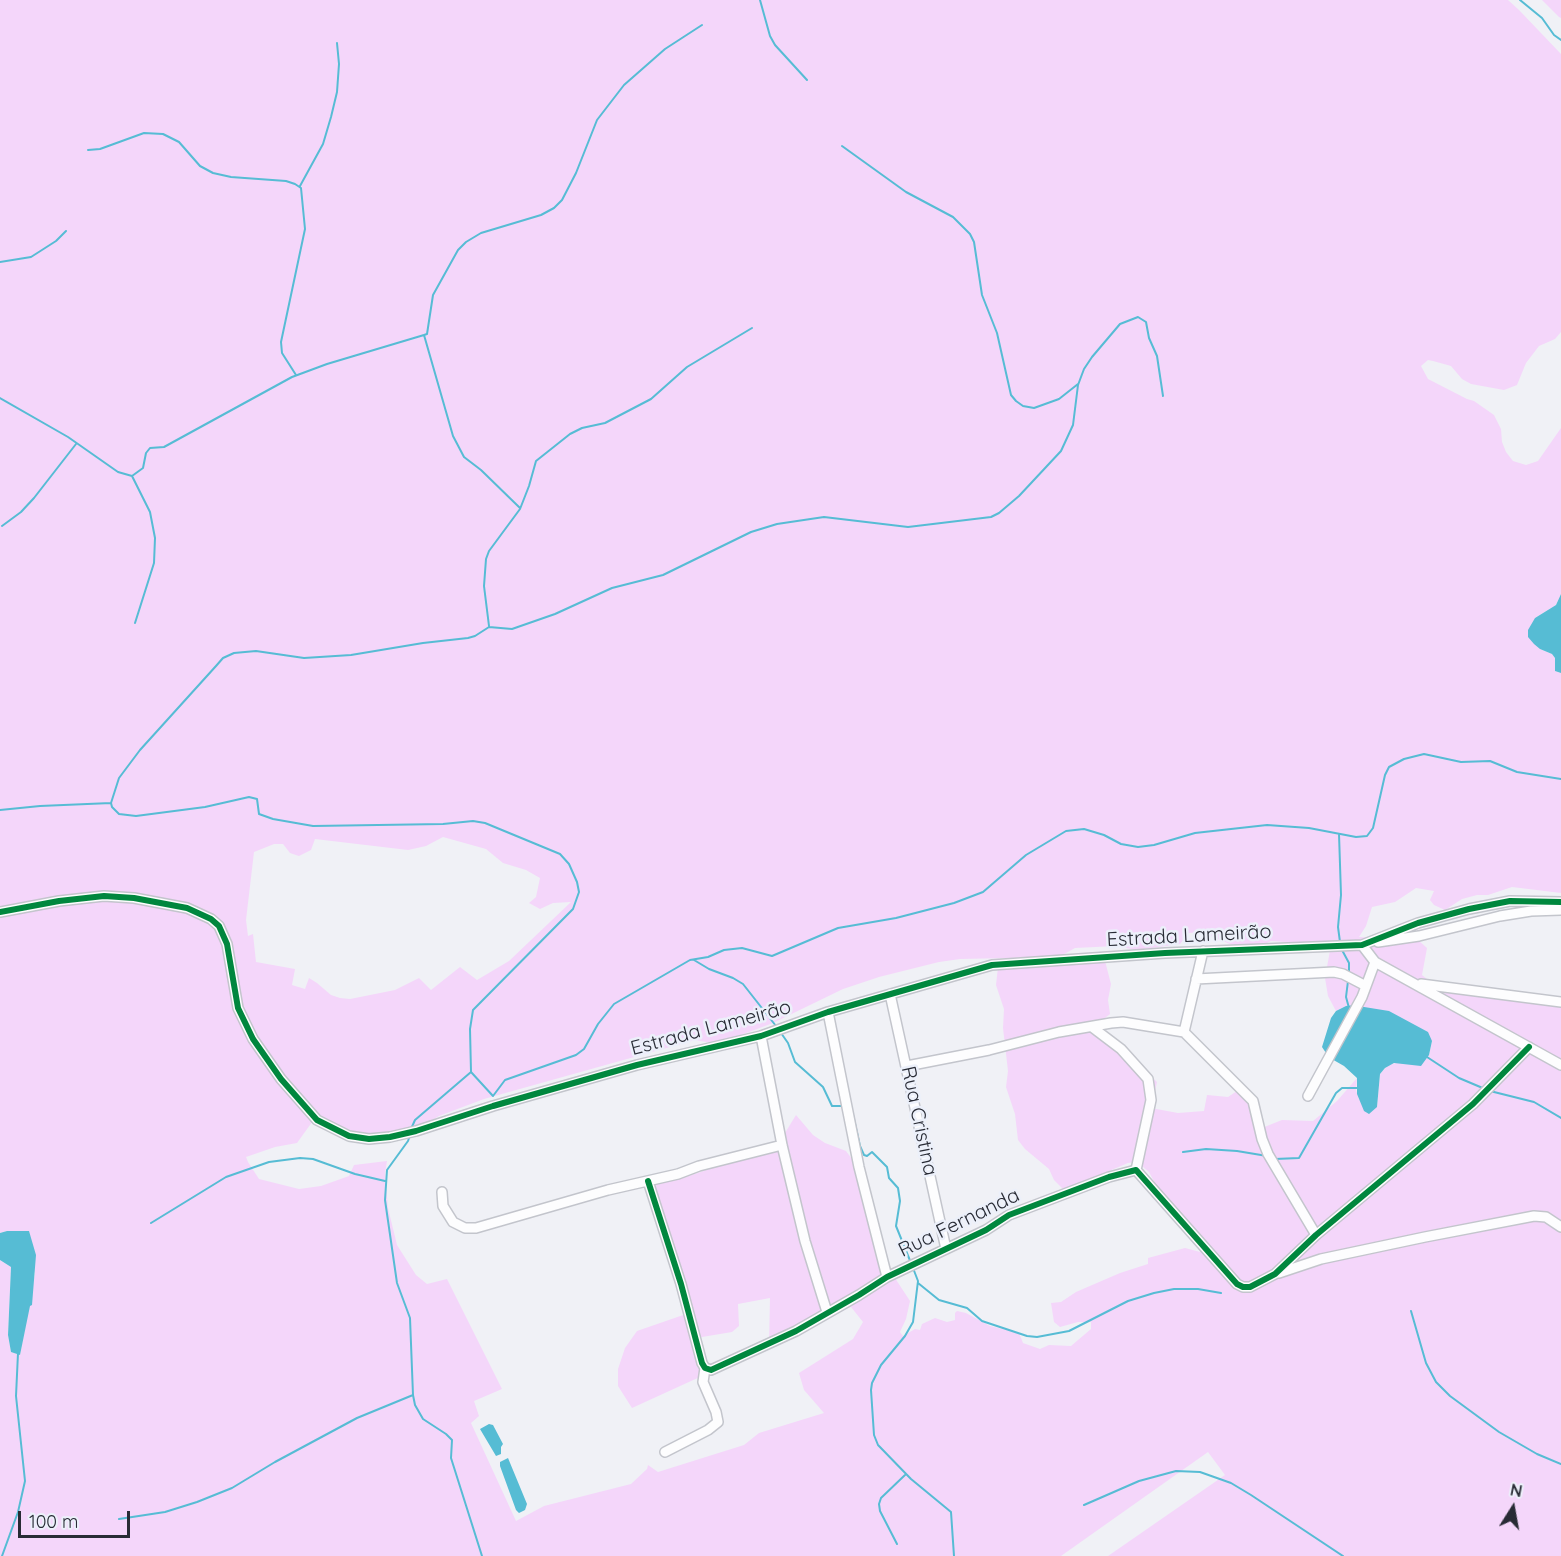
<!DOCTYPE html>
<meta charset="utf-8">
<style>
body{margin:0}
#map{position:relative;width:1561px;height:1556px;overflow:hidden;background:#f0f1f6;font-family:Quicksand,sans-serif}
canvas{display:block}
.north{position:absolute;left:1483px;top:1478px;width:60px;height:60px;-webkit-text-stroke:4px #ecf0fa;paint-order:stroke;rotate:11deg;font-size:16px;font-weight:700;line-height:24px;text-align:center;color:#282b35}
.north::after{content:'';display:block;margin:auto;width:21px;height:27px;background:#282b35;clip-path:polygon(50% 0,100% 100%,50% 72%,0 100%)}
.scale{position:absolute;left:18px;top:1511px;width:112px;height:27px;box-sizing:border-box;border:3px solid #282b35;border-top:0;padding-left:8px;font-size:18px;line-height:21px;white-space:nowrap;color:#282b35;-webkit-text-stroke:4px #ecf0fa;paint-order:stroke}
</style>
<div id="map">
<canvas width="1561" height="1556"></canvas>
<div class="north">N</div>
<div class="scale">100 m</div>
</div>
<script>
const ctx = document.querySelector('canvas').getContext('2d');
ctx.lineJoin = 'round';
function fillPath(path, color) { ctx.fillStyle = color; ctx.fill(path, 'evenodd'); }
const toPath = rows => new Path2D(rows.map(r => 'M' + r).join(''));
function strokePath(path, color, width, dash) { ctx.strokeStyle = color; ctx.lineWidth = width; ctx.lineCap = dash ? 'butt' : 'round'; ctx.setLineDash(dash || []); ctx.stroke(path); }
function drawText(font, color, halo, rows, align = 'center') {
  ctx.font = font + ' Quicksand,sans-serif'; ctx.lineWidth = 5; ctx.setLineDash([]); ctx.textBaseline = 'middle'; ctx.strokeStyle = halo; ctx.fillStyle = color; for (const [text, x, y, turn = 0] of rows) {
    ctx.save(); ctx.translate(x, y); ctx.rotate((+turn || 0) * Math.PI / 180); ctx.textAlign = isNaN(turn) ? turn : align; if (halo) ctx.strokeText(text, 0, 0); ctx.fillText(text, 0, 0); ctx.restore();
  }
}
fillPath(toPath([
 [0,0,1508,0,1519,10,1561,54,1561,332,1555,339,1539,346,1526,363,1517,385,1504,390,1471,384,1462,379,1451,366,1433,361,1428,360,1421,366,1428,379,1467,399,1474,401,1494,415,1501,429,1502,442,1506,452,1513,461,1526,465,1538,461,1561,428,1561,594,1556,605,1535,618,1540,649,1552,654,1555,658,1555,671,1561,673,1561,893,1512,887,1488,895,1477,895,1462,899,1445,910,1434,905,1430,900,1434,891,1416,888,1395,902,1372,907,1366,926,1359,937,1418,940,1427,948,1422,975,1433,984,1441,995,1448,991,1561,998,1561,1556,1108,1556,1225,1475,1208,1452,1061,1556,0,1556,0,1260,11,1267,8,1335,11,1352,20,1355,35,1273,7,1231,0,1233],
 [443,837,486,849,503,863,526,870,540,878,536,897,529,903,540,909,553,903,571,902,509,961,477,980,460,967,431,990,419,978,395,990,350,999,340,998,331,995,317,983,309,978,305,989,292,985,295,969,256,962,253,934,248,936,246,920,254,852,274,844,283,844,290,853,299,856,311,850,315,839,408,850,426,846],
 [1201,932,1230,944,1246,947,1263,945,1271,941,1331,945,1325,978,1328,996,1336,1011,1346,1006,1432,1041,1429,1055,1388,1065,1380,1074,1377,1107,1359,1099,1356,1090,1357,1078,1337,1101,1313,1121,1282,1120,1262,1128,1243,1087,1228,1097,1207,1095,1204,1111,1178,1113,1151,1108,1157,1082,1096,1025,1110,1014,1108,1000,1111,984,1105,961,998,967,996,985,1004,1009,1003,1028,1008,1071,1006,1087,1015,1114,1018,1140,1025,1149,1049,1169,1054,1180,1064,1190,1128,1163,1136,1162,1142,1166,1149,1172,1158,1189,1193,1236,1200,1252,1185,1248,1148,1258,1148,1264,1120,1273,1076,1292,1061,1302,1051,1303,1054,1322,1060,1327,1078,1322,1091,1322,1091,1329,1071,1346,1049,1345,1040,1349,1023,1343,1019,1333,990,1326,966,1313,957,1311,955,1313,955,1320,947,1322,935,1318,922,1324,920,1330,915,1329,903,1336,900,1332,906,1319,910,1301,876,1249,855,1163,846,1151,825,1143,813,1135,796,1115,777,1146,677,1180,668,1175,652,1176,689,1313,637,1331,625,1348,618,1369,618,1386,632,1408,702,1376,696,1338,732,1332,739,1326,738,1304,770,1298,769,1346,851,1307,863,1322,853,1339,799,1373,804,1390,824,1413,759,1433,744,1445,658,1472,648,1465,647,1469,631,1484,544,1506,516,1521,471,1423,479,1416,474,1401,502,1389,447,1279,427,1284,416,1275,397,1245,388,1208,385,1173,387,1161,354,1165,349,1176,321,1186,299,1189,259,1179,248,1162,246,1157,275,1147,297,1143,315,1118,362,1134,396,1133,417,1129,439,1116,484,1099,695,1040,717,1044,773,1023,843,989,879,977,939,962,960,959,1059,957,1075,948,1116,946,1137,950,1180,944,1189,933],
 [1542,0,1561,0,1561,18,1559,17]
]), '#f4d6fa');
fillPath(toPath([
 [1561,594,1561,673,1555,671,1555,658,1552,654,1540,649,1534,644,1528,637,1528,630,1535,618,1556,605],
 [1356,1005,1328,1056,1322,1047,1331,1018,1336,1011,1346,1006],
 [1358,1006,1389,1011,1428,1032,1432,1041,1429,1055,1421,1066,1394,1063,1385,1068,1380,1074,1377,1107,1369,1114,1364,1111,1357,1094,1357,1078,1344,1066,1330,1058],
 [7,1231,29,1231,36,1255,32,1305,30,1306,20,1355,11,1352,8,1335,11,1267,0,1260,0,1233],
 [489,1424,493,1425,503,1444,501,1447,501,1454,496,1456,480,1429],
 [508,1458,527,1504,525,1510,519,1513,516,1510,500,1466,500,1462]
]), '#56bcd4');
strokePath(toPath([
 [760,0,770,36,775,45,807,80],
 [1520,0,1542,18,1554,35,1561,40],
 [842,146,906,192,953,217,970,234,974,242,982,295,997,333,1011,395,1016,401,1023,406,1034,408,1059,399,1078,384],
 [88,150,100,149,144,133,163,134,179,142,200,166,213,173,231,177,286,181,295,184,301,188,305,229,281,342,282,353,296,375],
 [300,186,323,144,331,117,337,92,339,64,337,43],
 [0,262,31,257,56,241,66,231],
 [1163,396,1157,356,1149,338,1146,322,1138,317,1120,324,1092,357,1084,369,1078,385,1073,425,1061,451,1019,496,999,513,991,517,908,527,824,517,777,524,751,532,663,575,612,588,555,614,512,629,489,627,475,636,468,638,423,643,351,655,304,658,256,651,234,653,223,658,216,666,140,750,119,778,111,803,112,807,119,814,136,816,205,807,249,797,257,799,259,814,273,819,313,826,443,824,473,821,485,823,560,854,569,864,577,882,579,892,573,909,473,1010,470,1029,471,1072,493,1096,505,1080,576,1055,584,1049,598,1024,614,1004,690,960,708,957,724,950,742,948,772,956,838,928,896,918,954,903,983,892,1026,855,1066,831,1084,829,1104,835,1121,844,1138,847,1154,845,1195,833,1267,825,1309,828,1356,837,1367,836,1373,828,1385,775,1389,767,1404,759,1424,754,1461,762,1490,761,1517,772,1561,779],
 [0,398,68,437,118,472,132,476,143,468,146,453,150,448,164,447,292,377,327,364,424,335],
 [132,476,150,512,155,538,154,563,135,623],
 [520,508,481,470,464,457,453,436,424,335,427,334,433,295,458,250,466,242,481,233,541,215,554,208,562,200,576,173,597,120,624,85,665,49,702,25],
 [2,526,21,512,34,498,76,444],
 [489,626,484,586,486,559,489,551,520,509,529,486,536,461,570,434,582,428,605,423,651,399,687,367,752,328],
 [0,810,40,806,111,803],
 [1339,834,1341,895,1338,927,1340,942],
 [1342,950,1349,963,1349,972],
 [694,960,709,969,733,978,743,984,776,1026],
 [1348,981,1346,997,1349,1008],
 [781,1033,788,1043,795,1062,823,1087,832,1106,843,1106],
 [1427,1057,1459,1078,1485,1089],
 [1490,1091,1534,1102,1561,1118],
 [851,1106,860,1146,864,1155,867,1156,872,1152,887,1167,889,1178,898,1188,900,1201,896,1226,911,1263],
 [411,1129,415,1120,471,1072],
 [410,1135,408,1141,387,1170,385,1200,397,1283,410,1318,413,1395,415,1405,423,1419,446,1434,452,1440,451,1458,482,1556],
 [1183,1152,1206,1149,1237,1151,1267,1156],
 [1275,1159,1299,1158,1336,1093,1342,1088,1358,1088],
 [151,1223,226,1177,269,1162,300,1158,313,1159,355,1174,385,1181],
 [913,1268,918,1281,913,1322,905,1336,881,1365,872,1383,871,1390,874,1435,878,1445,911,1479,951,1512,954,1556],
 [918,1283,939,1300,967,1308,982,1321,1027,1336,1037,1337,1069,1331,1128,1301,1154,1293,1174,1289,1198,1289,1221,1293],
 [1411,1311,1426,1363,1436,1382,1450,1396,1499,1432,1537,1454,1561,1464],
 [1084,1505,1139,1481,1176,1471,1200,1472,1231,1483,1251,1495,1343,1556],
 [119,1519,165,1512,197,1502,232,1488,275,1462,357,1418,413,1395],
 [897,1544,880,1511,879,1504,881,1498,905,1475],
 [2,1556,18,1512,25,1481,16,1396,18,1353]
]), '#56bcd4', 2);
const minor = toPath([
 [0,912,59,901,104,896,134,898,187,908,211,919,219,926,227,944,238,1008,253,1039,281,1079,317,1120,349,1136,369,1139,390,1137,416,1131,493,1106,637,1065,761,1036,828,1012,992,965,1165,953,1362,945,1418,923,1469,909,1510,901,1561,902],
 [1378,942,1419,936,1500,916,1531,911,1561,910],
 [1362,945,1375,962,1561,1065],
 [1196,979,1334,972,1343,974,1366,986],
 [1421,984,1561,1002],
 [890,994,946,1249],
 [828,1012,859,1167,887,1277],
 [1092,1027,1121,1049,1148,1079,1151,1100,1136,1170],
 [1184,1032,1253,1101,1262,1139,1268,1154,1316,1235],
 [761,1036,782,1145,805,1241,827,1312],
 [907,1066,989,1050,1059,1032,1111,1023,1123,1022,1184,1032,1203,951],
 [1308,1096,1362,997,1375,962],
 [648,1181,681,1284,702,1363,705,1368,711,1370,796,1331,859,1295,887,1277,986,1230,1009,1215,1109,1177,1136,1170,1237,1284,1243,1287,1250,1287,1275,1274,1316,1235,1473,1104,1529,1047],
 [442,1192,443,1206,453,1222,465,1228,476,1228,608,1190,678,1174,699,1166,782,1145],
 [1279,1273,1321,1259,1425,1237,1534,1216,1546,1217,1561,1227],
 [665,1452,708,1430,718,1422,716,1412,703,1382,705,1368]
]);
strokePath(minor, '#c3c5cc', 12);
strokePath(minor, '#fdfdfe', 9);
strokePath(toPath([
 [0,912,59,901,104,896,134,898,187,908,211,919,219,926,227,944,238,1008,253,1039,281,1079,317,1120,349,1136,369,1139,390,1137,416,1131,493,1106,637,1065,761,1036,828,1012,992,965,1165,953,1362,945,1418,923,1469,909,1510,901,1561,902],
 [648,1181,681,1284,702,1363,705,1368,711,1370,796,1331,859,1295,887,1277,986,1230,1009,1215,1109,1177,1136,1170,1237,1284,1243,1287,1250,1287,1275,1274,1316,1235,1473,1104,1529,1047]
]), '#00873e', 6);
drawText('20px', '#282b35', '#ecf0fa', [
 ["Estrada Lameirão",1189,936,-3],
 ["Estrada Lameirão",711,1028,-15],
 ["Rua Cristina",919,1121,78],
 ["Rua Fernanda",959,1223,-26]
]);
</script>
